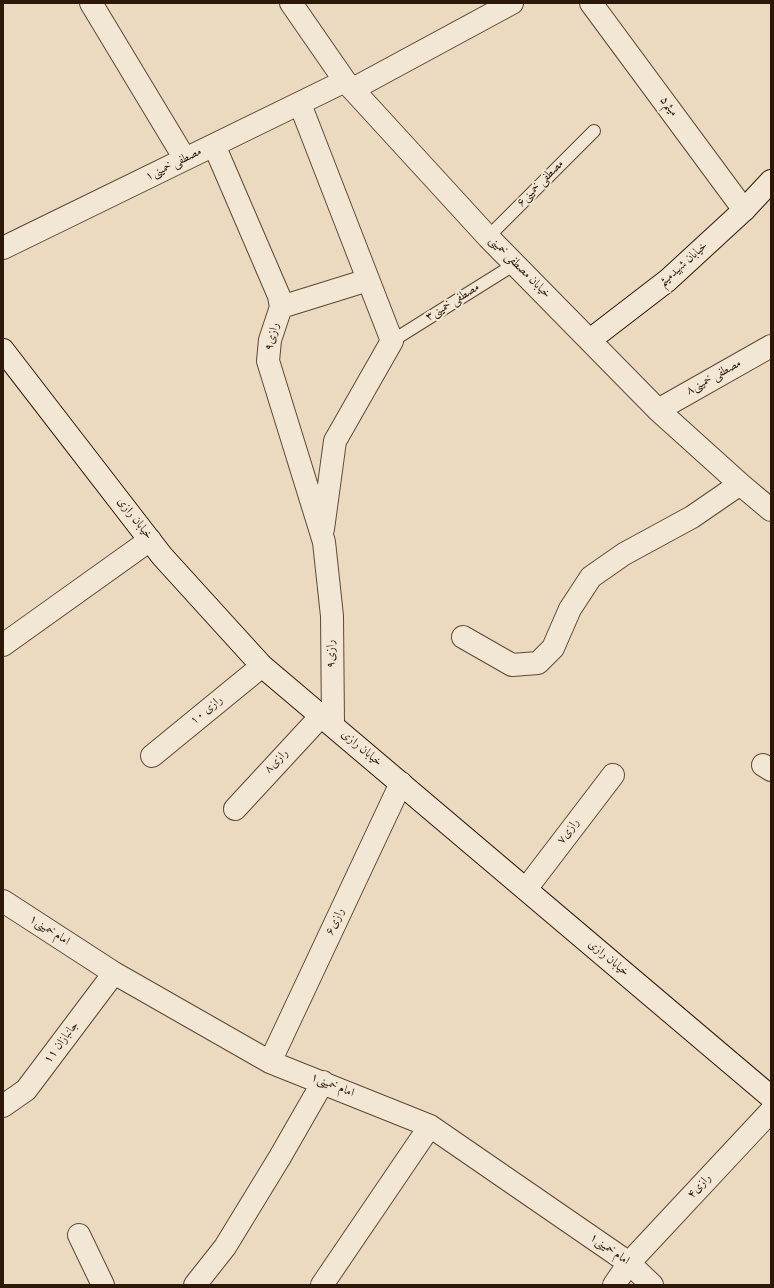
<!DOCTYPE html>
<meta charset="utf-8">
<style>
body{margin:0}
#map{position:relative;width:774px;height:1288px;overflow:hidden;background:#ebdabf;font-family:"Sorts Mill Goudy",serif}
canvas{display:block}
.frame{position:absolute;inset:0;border:4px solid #2d1807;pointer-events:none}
</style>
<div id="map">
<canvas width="774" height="1288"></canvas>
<div class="frame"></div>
</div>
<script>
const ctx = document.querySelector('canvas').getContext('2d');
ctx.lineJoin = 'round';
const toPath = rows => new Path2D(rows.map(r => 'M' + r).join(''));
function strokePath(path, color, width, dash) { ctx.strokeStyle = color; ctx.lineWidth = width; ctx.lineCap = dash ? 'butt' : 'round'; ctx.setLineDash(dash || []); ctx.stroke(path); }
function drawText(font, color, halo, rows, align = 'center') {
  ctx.font = font + ' "Sorts Mill Goudy",Amiri,serif'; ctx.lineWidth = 4; ctx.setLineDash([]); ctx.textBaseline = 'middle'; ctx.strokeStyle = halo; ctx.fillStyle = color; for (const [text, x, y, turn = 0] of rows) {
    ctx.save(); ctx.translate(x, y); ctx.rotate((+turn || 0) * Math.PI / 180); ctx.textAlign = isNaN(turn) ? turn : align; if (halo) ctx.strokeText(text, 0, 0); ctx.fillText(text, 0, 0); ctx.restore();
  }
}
const lane = toPath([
 [488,237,594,131],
 [392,341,515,264]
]);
const street = toPath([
 [91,3,185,159],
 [291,3,345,81,488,237,658,410,740,484,771,510],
 [591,3,744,210],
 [353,89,512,3],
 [300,104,392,341,335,441,323,529],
 [214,145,279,296,281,307,270,340,268,361,324,542,332,616,333,725],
 [3,248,345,81],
 [281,307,368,280],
 [658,410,771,346],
 [463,637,512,665,538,663,553,648,570,609,591,577,624,554,692,517,740,484],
 [3,645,150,540],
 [152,756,262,666],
 [763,765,771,770],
 [235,809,321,716],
 [526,889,613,775],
 [3,901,114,973,270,1062,430,1126,629,1263,652,1285],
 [270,1062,401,783],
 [3,1106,26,1090,114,973],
 [79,1235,103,1285],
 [195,1285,225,1247,280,1157,323,1082],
 [322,1285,430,1126],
 [614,1285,629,1263,771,1111]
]);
const secondary = toPath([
 [590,340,668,280,744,210,771,181],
 [3,350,162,556,262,666,771,1097]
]);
strokePath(lane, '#5c4835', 14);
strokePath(street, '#5c4835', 24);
strokePath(secondary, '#2d1807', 24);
strokePath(lane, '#f2e7d5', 12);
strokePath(street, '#f2e7d5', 22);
strokePath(secondary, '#f2e7d5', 22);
drawText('12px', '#2d1807', '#f2e7d5', [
 ["میثم۵",668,107,54],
 ["مصطفی خمینی۱",174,165,-26],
 ["مصطفی خمینی۶",541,184,-45],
 ["خیابان شهیدمیثم",684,265,-42],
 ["خیابان مصطفی خمینی",519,268,45],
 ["مصطفی خمینی۳",453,303,-32],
 ["رازی۹",273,337,-76],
 ["مصطفی خمینی۸",714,378,-29],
 ["خیابان رازی",134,519,52],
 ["رازی۹",332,654,-91],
 ["رازی ۱۰",207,711,-39],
 ["خیابان رازی",361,749,40],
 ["رازی۸",277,762,-46],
 ["رازی۷",569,832,-53],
 ["رازی۶",336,922,-65],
 ["امام خمینی۱",49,931,33],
 ["خیابان رازی",608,959,40],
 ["جانبازان ۱۱",62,1043,-53],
 ["امام خمینی۱",332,1086,22],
 ["رازی۴",700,1187,-47],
 ["امام خمینی۱",609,1250,35]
]);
</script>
